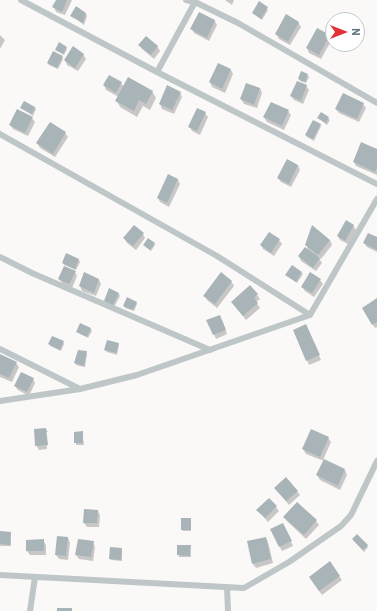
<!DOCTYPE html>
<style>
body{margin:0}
#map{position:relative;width:377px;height:611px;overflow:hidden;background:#faf9f8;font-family:Barlow,sans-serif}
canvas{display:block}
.north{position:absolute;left:325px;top:12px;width:40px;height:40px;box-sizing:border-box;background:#fff;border:1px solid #bfc9cb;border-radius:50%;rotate:90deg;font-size:11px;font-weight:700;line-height:16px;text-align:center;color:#60777c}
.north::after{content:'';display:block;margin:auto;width:14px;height:18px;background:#e13135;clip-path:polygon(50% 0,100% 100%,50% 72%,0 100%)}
</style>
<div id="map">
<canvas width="377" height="611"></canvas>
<div class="north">N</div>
</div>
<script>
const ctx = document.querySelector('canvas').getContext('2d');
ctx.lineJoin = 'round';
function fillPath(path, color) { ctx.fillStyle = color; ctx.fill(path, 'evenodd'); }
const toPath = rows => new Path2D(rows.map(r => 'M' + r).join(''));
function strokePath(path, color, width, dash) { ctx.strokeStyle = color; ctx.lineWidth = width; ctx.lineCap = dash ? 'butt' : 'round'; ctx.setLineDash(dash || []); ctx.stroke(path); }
fillPath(toPath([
 [57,0,72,0,65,15,56,12,54,7],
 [225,0,234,0,232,5],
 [267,8,268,10,262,20,253,13],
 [199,13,215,21,217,25,209,41,194,33,192,29],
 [86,14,87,16,84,25,72,16],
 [298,22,301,27,290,45,279,39,276,34],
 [0,35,5,40,0,49],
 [329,36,331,41,321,59,309,53,307,48],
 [140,45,157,46,160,51,154,59,142,49],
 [66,48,67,49,64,55,56,50],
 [83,54,86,59,78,71,67,65,65,60],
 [62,57,63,59,58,69,49,65,48,63],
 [218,64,231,70,233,74,225,93,212,87,210,82],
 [308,75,309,77,306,83,300,81,299,79],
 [121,83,124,87,152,91,156,98,150,110,143,106,137,117,120,107,117,101,119,97,106,90,104,85],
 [306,86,309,90,303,104,294,100,291,96],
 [260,88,262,93,257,108,244,104,241,99],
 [180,92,182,97,174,114,162,109,160,104],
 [363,104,366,108,359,122,339,113,336,109],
 [35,107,36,109,33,116,21,108],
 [288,111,291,115,284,130,267,122,264,117],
 [205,113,208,117,200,135,192,131,190,127],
 [32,118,35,122,28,136,13,129,10,125],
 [318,118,328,118,330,120,327,125],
 [320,124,321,126,314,141,307,137,306,135],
 [65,133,68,137,55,157,40,148,37,143],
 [377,150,377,175,356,166,354,162],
 [298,165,300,170,291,187,281,182,278,178],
 [169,176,178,180,180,184,169,207,160,202,158,198],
 [353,225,356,230,348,244,340,240,338,236],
 [143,234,145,238,136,250,127,243,124,238],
 [377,238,377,252,367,247,364,243],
 [279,240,282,244,274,256,263,249,261,245],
 [330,240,332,245,321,259,318,256,322,263,316,271,301,261,299,256,309,251,306,245],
 [154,243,155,245,151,251,146,247],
 [79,260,80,262,76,270,64,265,63,263],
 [75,272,77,276,72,288,62,283,59,279],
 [302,273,303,274,297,283,286,275],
 [99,280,101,284,96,296,82,291,80,286],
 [320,280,323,284,314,297,305,291,302,287],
 [231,281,234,286,217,308,207,300,205,296],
 [119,294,120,296,114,307,106,303],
 [257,295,260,299,256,302,260,308,246,320,235,306],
 [377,300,377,327,375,328,363,308],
 [136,302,137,304,134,311,125,308,124,306],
 [222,320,227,334,216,339,208,321],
 [306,325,321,360,309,365,294,330],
 [91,329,92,331,88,338,79,333,78,332],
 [63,342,64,344,61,351,50,346,49,344],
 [118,343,119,345,117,355,107,352,105,350],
 [79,351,86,352,87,354,85,367,76,365,75,363],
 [0,356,16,363,19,367,12,382,0,377],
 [33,379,35,383,29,396,18,390,15,386],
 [46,429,48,432,46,432,47,449,39,450,36,445],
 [82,432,84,445,76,445,75,433],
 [328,438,331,442,323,460,345,470,347,475,340,490,320,480,317,475,324,461,306,454,303,449],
 [275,488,297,491,300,495,289,505],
 [276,507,279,511,268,522,258,510],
 [98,511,100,515,99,527,87,527,84,523],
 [284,517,316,521,319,525,306,539,287,521],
 [190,519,191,531,183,531,182,529],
 [285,529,293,546,282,551,280,547],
 [0,532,10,533,11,535,11,546,0,546],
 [68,538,70,543,68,560,59,559,56,555],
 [266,538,268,542,273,563,256,568,253,564,248,542],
 [43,540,46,545,46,555,30,555,27,551],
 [353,540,367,545,368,547,364,552],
 [93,542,95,547,93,561,79,559,76,555],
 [178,546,190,546,191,557,179,557],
 [121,549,122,551,122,561,111,560,110,558],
 [339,576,342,580,322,595,312,581]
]), '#0003');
fillPath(toPath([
 [56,0,67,0,62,12,52,7],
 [259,1,268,7,261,19,252,13],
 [76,6,86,13,83,23,70,16],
 [199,12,215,20,207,38,190,29],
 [286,14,299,22,288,42,275,34],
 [317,28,330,35,319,55,306,48],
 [146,36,158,46,151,55,138,45],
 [59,42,67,47,63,54,55,50],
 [73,46,84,54,75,68,64,60],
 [53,51,63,56,57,68,47,63],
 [218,63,231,69,222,89,209,82],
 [301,71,308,74,305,82,298,79],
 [109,75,122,82,116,93,103,85],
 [128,77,153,91,146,104,139,100,134,111,115,101],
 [297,81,307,85,301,101,290,96],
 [246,83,260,88,254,105,240,99],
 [167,85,181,92,172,110,159,104],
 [343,93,364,103,357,119,335,109],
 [24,101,35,107,32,114,20,108],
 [271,102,289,110,282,126,263,117],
 [197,108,206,112,197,131,188,127],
 [17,109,33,117,25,133,9,125],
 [321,112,329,117,326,123,317,118],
 [313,120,321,124,313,139,305,135],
 [50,122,66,132,53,154,36,143],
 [361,142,377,149,377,168,375,172,353,162],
 [287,159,298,165,289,184,277,178],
 [168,174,178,179,167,203,157,198],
 [346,220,354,225,345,241,337,236],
 [134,225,144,233,133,246,123,238],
 [312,225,330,240,318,255,305,245],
 [269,232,280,239,271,253,260,245],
 [368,233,377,237,377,250,363,243],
 [148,238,155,243,150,250,143,245],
 [305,247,320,258,313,268,298,256],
 [66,253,79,259,75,269,62,263],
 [292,265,302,272,296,282,285,275],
 [64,266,76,271,69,284,58,279],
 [84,272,99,279,94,293,79,286],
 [221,272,232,281,215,304,203,296],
 [310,272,321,279,312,293,301,287],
 [250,285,258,294,254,298,258,303,243,316,231,302],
 [109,288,119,293,113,306,104,301],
 [127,297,137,302,133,310,123,306],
 [377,298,377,322,372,325,362,308],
 [220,315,226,330,213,335,206,320],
 [80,323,91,328,87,337,76,332],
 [306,324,320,355,306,361,293,330],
 [52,336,64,341,60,350,48,344],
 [107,340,119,343,116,353,104,350],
 [78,350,87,351,84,366,74,363],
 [0,354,17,362,9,378,0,374],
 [21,372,34,378,27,392,14,386],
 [46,428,48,445,35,446,34,429],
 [311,429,329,437,320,457,302,449],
 [83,431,83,443,74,443,74,432],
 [324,459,345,469,338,486,316,475],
 [286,477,298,491,286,501,274,488],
 [269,498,277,506,265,518,256,510],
 [297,502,317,520,304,535,283,517],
 [84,509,98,510,97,523,83,523],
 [181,518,191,518,191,530,181,530],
 [283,523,292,541,279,547,270,529],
 [0,531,11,532,10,545,0,544],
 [357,534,368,545,363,550,352,539],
 [57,536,68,537,66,556,55,555],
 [266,537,271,559,252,564,247,541],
 [44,539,44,551,26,551,26,540],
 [78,539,94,541,91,557,75,555],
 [177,545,191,545,190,556,177,555],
 [110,547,122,548,121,560,109,559],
 [330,561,340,576,319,591,309,577],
 [57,608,72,608,72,611,57,611]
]), '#a8b4b7');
strokePath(toPath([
 [21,0,157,72,377,184],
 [186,0,195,2,238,23,377,103],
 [157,72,195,2],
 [0,134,217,256,310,315],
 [0,257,32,273,210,350],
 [0,349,80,389],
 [0,401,80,389,137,375,310,315,377,199],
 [0,575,244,588,289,562,341,526,351,515,377,461],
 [227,587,228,611],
 [30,611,35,577]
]), '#bec6c8', 6);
</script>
